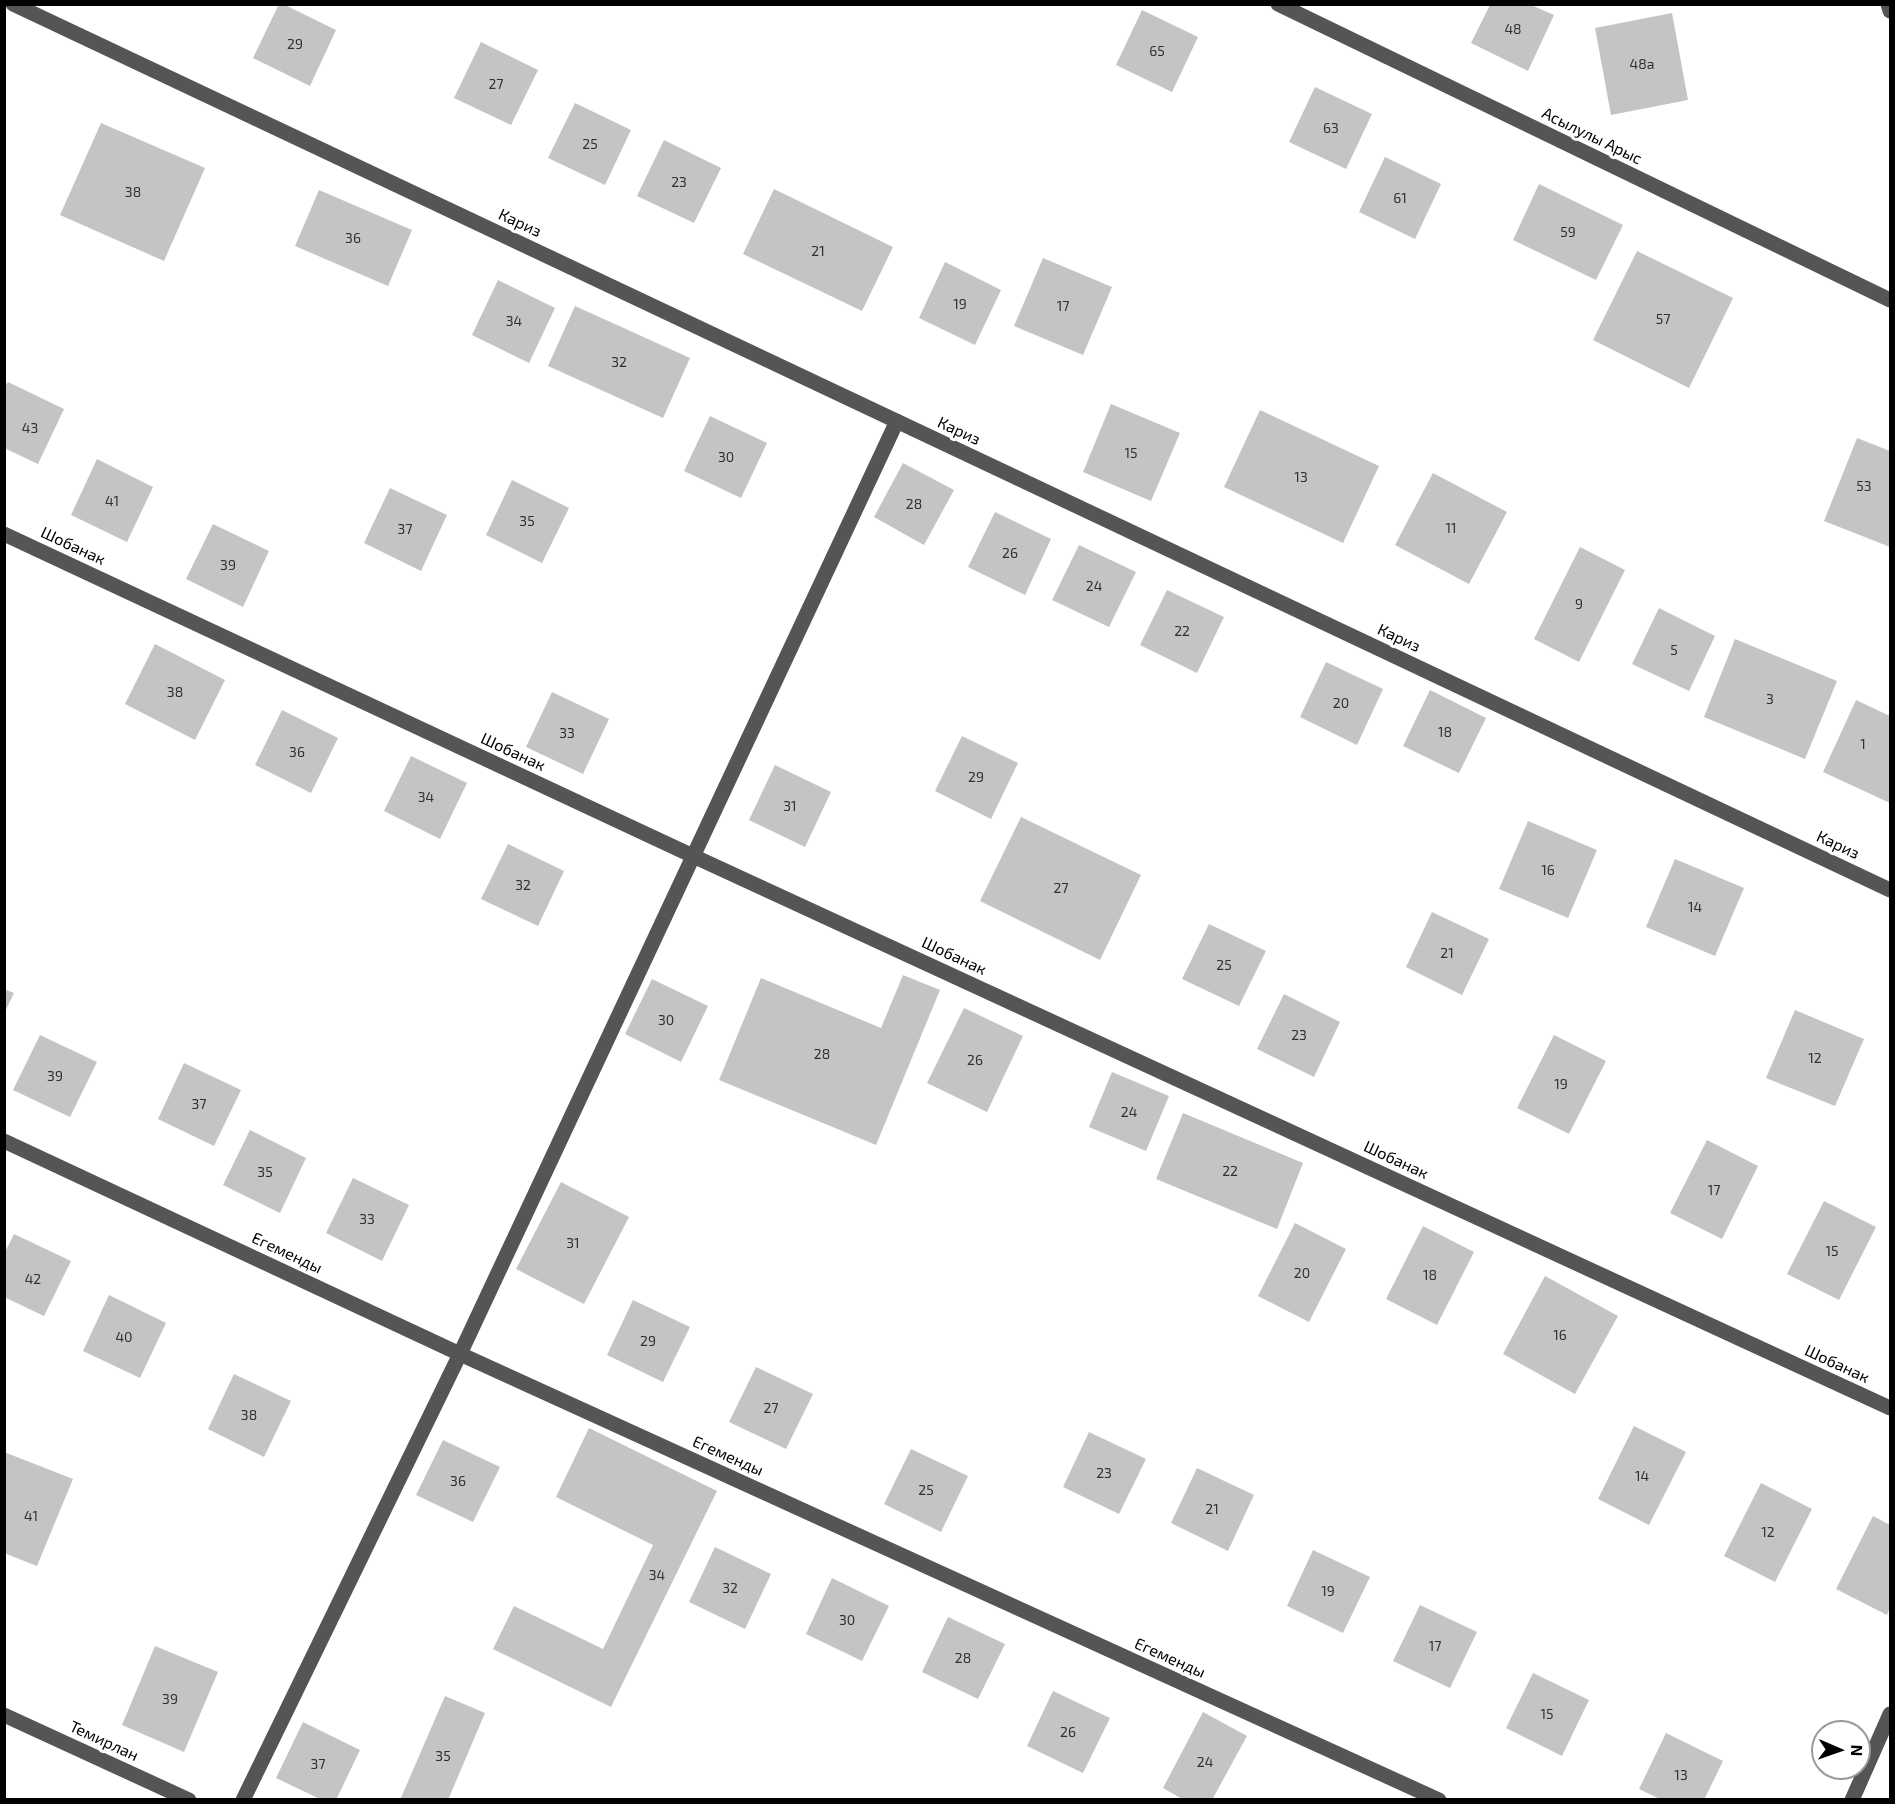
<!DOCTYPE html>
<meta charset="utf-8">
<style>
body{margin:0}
#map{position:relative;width:1895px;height:1804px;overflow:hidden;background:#fff;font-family:"Exo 2",sans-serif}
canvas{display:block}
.frame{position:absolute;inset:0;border:6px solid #000;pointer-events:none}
.north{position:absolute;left:1811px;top:1720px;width:60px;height:60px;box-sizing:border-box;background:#fff;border:2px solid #999;border-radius:50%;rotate:92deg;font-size:16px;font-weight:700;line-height:24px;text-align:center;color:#000}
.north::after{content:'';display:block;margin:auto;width:21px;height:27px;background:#000;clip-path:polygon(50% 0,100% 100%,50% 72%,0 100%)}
</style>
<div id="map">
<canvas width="1895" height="1804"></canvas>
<div class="frame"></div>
<div class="north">N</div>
</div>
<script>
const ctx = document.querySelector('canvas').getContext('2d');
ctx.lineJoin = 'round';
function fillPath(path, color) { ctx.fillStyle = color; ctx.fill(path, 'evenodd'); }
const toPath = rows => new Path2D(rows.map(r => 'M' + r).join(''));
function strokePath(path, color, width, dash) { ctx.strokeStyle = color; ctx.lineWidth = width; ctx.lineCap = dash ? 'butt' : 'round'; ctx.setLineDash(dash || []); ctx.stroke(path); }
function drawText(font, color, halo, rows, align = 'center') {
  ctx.font = font + ' "Exo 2",sans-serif'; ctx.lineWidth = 6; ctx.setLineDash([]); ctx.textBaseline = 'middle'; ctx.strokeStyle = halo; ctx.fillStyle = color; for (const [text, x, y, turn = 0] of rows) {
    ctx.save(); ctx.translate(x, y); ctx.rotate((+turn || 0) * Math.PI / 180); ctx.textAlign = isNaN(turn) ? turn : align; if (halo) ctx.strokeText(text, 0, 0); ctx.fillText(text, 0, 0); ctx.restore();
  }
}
fillPath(toPath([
 [279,4,283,4,336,30,310,86,253,58],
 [1490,5,1531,5,1554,15,1528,71,1471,43],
 [1142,10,1198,37,1172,92,1116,65],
 [1672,13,1688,100,1611,115,1595,28],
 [481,42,538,70,511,125,454,98],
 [1315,87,1372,114,1346,169,1289,142],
 [575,103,631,130,605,185,548,158],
 [101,123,205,168,164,261,60,215],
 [664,140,721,168,694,223,637,196],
 [1385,157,1441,184,1415,239,1359,212],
 [1539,184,1623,225,1596,280,1513,240],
 [774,189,893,247,862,311,743,254],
 [319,190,412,230,388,286,295,246],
 [1637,251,1733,298,1689,388,1593,340],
 [1043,258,1112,287,1083,355,1014,326],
 [945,262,1001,290,975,345,919,318],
 [498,280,555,308,529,363,472,335],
 [575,306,690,358,663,418,548,366],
 [8,382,64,409,38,464,4,448,4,388],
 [1111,404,1180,433,1151,501,1083,472],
 [1260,410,1379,466,1343,543,1224,487],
 [710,416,767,443,741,498,684,471],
 [1857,438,1890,451,1890,547,1824,521],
 [97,459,153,487,127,542,71,515],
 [903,463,954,490,924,545,874,517],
 [1433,473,1507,512,1469,584,1395,545],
 [512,480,569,508,542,563,486,535],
 [390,488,447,515,421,571,364,543],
 [995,512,1051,539,1025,595,968,567],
 [213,524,269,551,243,607,186,579],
 [1079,545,1136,572,1109,627,1052,600],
 [1580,547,1625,570,1579,662,1534,639],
 [1167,590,1224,617,1197,673,1140,645],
 [1659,608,1715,636,1689,691,1632,664],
 [1735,639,1837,681,1805,759,1704,717],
 [155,644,225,680,195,740,125,704],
 [1326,662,1383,689,1357,745,1300,717],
 [1430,690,1486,718,1459,773,1403,746],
 [552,692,609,719,583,774,526,747],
 [1856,700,1890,716,1890,803,1823,772],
 [282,710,338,738,311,793,255,765],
 [962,736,1018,763,991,819,935,791],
 [411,756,467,783,440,839,384,811],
 [775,765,831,792,805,847,749,820],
 [1021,817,1141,875,1100,960,980,901],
 [1528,821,1597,850,1568,918,1499,889],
 [508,844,564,871,538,926,481,899],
 [1675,859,1744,888,1715,956,1646,927],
 [1432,912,1489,939,1462,995,1406,967],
 [1209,924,1266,951,1239,1006,1182,979],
 [903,975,940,990,876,1145,719,1080,761,978,881,1028],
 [652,979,708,1006,681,1062,625,1034],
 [4,989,14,993,4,1014],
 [1284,994,1340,1022,1314,1077,1257,1049],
 [964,1008,1023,1036,987,1112,927,1083],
 [1795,1010,1864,1039,1835,1106,1766,1078],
 [40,1035,97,1062,70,1117,13,1090],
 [1554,1035,1606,1061,1569,1134,1517,1108],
 [184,1063,241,1090,214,1146,158,1119],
 [1112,1072,1169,1096,1146,1151,1089,1127],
 [1183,1113,1303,1163,1277,1229,1156,1179],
 [250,1130,306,1158,280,1213,223,1185],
 [1707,1140,1758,1166,1722,1239,1670,1213],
 [353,1178,409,1205,382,1261,326,1233],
 [561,1182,629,1217,584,1304,516,1269],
 [1824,1201,1876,1227,1839,1300,1787,1274],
 [1295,1223,1346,1249,1309,1322,1258,1296],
 [1423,1226,1474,1252,1437,1325,1386,1299],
 [14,1234,71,1261,44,1316,4,1297,4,1254],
 [1545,1276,1618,1316,1575,1394,1503,1354],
 [109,1295,166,1323,140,1378,83,1351],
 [633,1300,690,1327,663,1382,607,1355],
 [756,1367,813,1394,786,1449,729,1422],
 [234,1374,291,1401,264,1457,208,1429],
 [1634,1426,1686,1452,1649,1525,1598,1499],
 [589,1428,717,1491,611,1707,493,1649,514,1606,603,1649,653,1545,556,1497],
 [1089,1432,1146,1459,1119,1514,1063,1487],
 [443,1440,500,1467,473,1522,416,1495],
 [911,1449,968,1476,941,1532,884,1504],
 [4,1452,73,1479,37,1566,4,1553],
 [1197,1468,1254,1495,1228,1551,1171,1523],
 [1761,1483,1812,1509,1775,1582,1724,1556],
 [1873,1516,1890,1525,1890,1607,1887,1615,1836,1589],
 [715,1547,771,1574,745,1629,689,1602],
 [1313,1550,1370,1577,1343,1633,1287,1606],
 [832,1578,889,1606,862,1661,806,1634],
 [1420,1605,1477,1632,1450,1688,1393,1661],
 [948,1617,1005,1644,978,1699,922,1672],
 [155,1646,218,1672,184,1752,122,1725],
 [1533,1673,1589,1700,1562,1756,1506,1728],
 [1053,1691,1110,1718,1083,1773,1027,1746],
 [445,1696,485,1713,448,1800,400,1800],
 [1203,1712,1247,1736,1212,1800,1184,1800,1163,1788],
 [303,1722,360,1750,336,1800,322,1800,276,1778],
 [1666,1733,1723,1761,1704,1800,1662,1800,1639,1789]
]), '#c4c4c4');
strokePath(toPath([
 [13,4,1890,890],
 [1278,4,1890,300],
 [1888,4,1890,11],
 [4,534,693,856,1890,1408],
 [4,1141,460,1354,1439,1800],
 [4,1715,189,1800],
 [243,1800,460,1354,897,421],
 [1852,1800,1890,1714]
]), '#555', 15);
drawText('14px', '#313131', null, [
 ["48",1513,29],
 ["29",295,44],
 ["65",1157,51],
 ["48а",1642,64],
 ["27",496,84],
 ["63",1331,128],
 ["25",590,144],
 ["23",679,182],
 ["38",133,192],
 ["61",1400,198],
 ["59",1568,232],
 ["36",353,238],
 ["21",818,251],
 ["19",960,304],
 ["17",1063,306],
 ["57",1663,319],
 ["34",514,321],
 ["32",619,362],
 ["43",30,428],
 ["15",1131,453],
 ["30",726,457],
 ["13",1301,477],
 ["53",1864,486],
 ["41",112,501],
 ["28",914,504],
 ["35",527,521],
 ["11",1451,528],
 ["37",405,529],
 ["26",1010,553],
 ["39",228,565],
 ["24",1094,586],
 ["9",1579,604],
 ["22",1182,631],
 ["5",1674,650],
 ["38",175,692],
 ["3",1770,699],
 ["20",1341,703],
 ["18",1445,732],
 ["33",567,733],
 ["1",1863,744],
 ["36",297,752],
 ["29",976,777],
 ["34",426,797],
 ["31",790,806],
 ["16",1548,870],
 ["32",523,885],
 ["27",1061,888],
 ["14",1695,907],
 ["21",1447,953],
 ["25",1224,965],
 ["30",666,1020],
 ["23",1299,1035],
 ["28",822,1054],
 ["12",1815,1058],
 ["26",975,1060],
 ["39",55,1076],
 ["19",1561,1084],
 ["37",199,1104],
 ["24",1129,1112],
 ["22",1230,1171],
 ["35",265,1172],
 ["17",1714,1190],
 ["33",367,1219],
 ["31",573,1243],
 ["15",1832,1251],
 ["20",1302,1273],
 ["18",1430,1275],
 ["42",33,1279],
 ["16",1560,1335],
 ["40",124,1337],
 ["29",648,1341],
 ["27",771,1408],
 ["38",249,1415],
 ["23",1104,1473],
 ["14",1642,1476],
 ["36",458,1481],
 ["25",926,1490],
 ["21",1212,1509],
 ["41",31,1516],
 ["12",1768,1532],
 ["34",657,1575],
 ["32",730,1588],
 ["19",1328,1591],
 ["30",847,1620],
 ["17",1435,1646],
 ["28",963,1658],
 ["39",170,1699],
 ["15",1547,1714],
 ["26",1068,1732],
 ["35",443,1756],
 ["24",1205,1762],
 ["37",318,1764],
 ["13",1681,1775]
]);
drawText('16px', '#000', '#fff', [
 ["Асылулы Арыс",1592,136,26],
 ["Кариз",520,223,25],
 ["Кариз",959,431,25],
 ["Шобанак",73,546,25],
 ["Кариз",1399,638,25],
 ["Шобанак",513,752,25],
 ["Кариз",1838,845,25],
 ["Шобанак",954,956,25],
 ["Шобанак",1396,1160,25],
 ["Егеменды",287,1253,25],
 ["Шобанак",1837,1364,25],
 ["Егеменды",728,1456,24],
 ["Егеменды",1170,1658,24],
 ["Темирлан",104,1741,25]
]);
</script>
